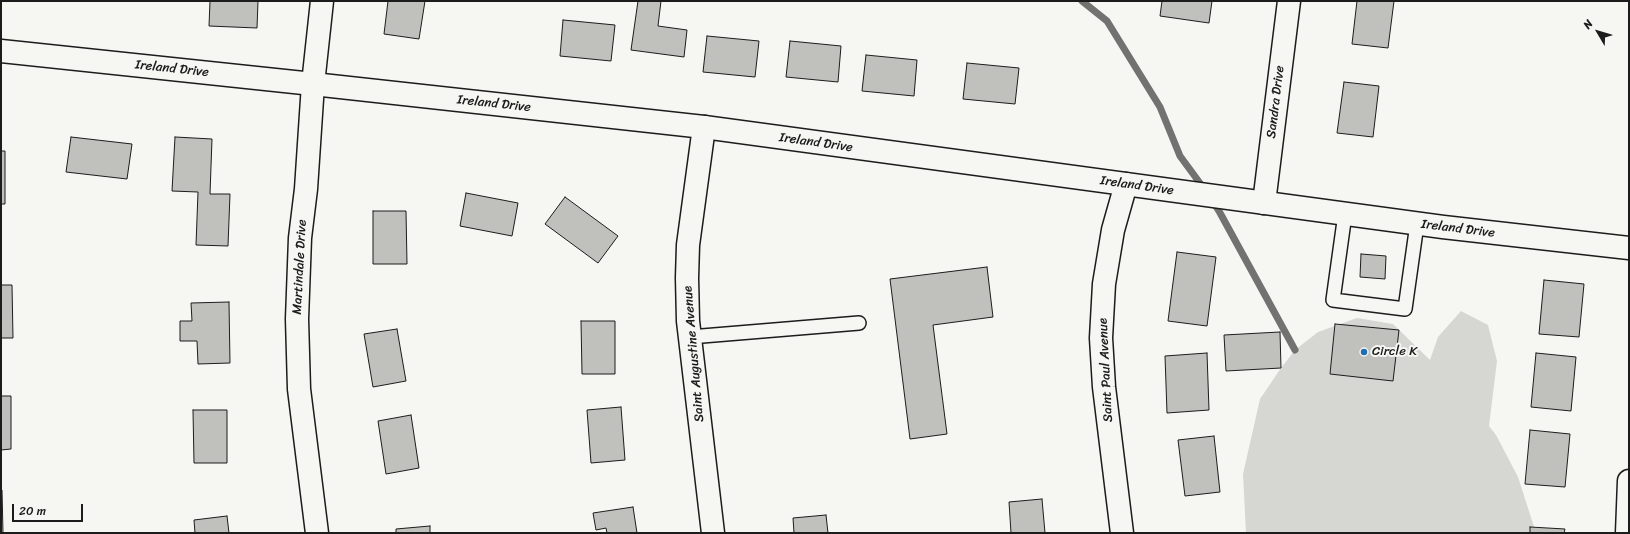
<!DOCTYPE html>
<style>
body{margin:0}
#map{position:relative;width:1630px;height:534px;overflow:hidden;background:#f6f6f2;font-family:Sriracha,sans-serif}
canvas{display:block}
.frame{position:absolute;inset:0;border:2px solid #1c1c1c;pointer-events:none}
.north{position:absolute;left:1578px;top:12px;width:40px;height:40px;-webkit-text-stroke:3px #f6f6f2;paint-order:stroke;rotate:308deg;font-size:11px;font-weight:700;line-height:16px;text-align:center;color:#1c1c1c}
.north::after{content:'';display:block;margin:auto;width:14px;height:18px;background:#1c1c1c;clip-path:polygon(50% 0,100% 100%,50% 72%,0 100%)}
.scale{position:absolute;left:12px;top:504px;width:71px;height:18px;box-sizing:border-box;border:2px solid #1c1c1c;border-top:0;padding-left:5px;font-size:12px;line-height:14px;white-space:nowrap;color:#1c1c1c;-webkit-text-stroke:3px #f6f6f2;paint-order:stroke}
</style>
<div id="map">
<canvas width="1630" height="534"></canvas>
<div class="frame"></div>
<div class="north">N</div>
<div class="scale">20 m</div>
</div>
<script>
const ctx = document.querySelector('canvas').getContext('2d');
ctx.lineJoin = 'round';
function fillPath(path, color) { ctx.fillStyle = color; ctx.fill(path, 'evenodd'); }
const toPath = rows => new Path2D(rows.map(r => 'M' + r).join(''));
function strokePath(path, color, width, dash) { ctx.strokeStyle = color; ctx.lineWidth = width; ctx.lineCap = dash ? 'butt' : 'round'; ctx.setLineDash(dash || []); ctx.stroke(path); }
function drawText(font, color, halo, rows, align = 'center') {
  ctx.font = font + ' Sriracha,sans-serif'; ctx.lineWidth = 4; ctx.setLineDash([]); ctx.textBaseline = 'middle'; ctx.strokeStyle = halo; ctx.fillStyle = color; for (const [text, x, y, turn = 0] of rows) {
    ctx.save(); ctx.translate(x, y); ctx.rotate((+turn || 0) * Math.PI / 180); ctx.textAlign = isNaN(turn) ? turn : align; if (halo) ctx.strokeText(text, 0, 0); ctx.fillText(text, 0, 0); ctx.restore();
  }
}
fillPath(toPath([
 [1461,311,1488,325,1497,361,1489,426,1496,435,1518,477,1536,533,1246,533,1243,474,1260,399,1281,368,1295,350,1318,332,1357,318,1393,324,1430,360,1438,337]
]), '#d6d6d2');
strokePath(toPath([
 [1082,1,1107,21,1160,107,1180,156,1205,190],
 [1212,200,1219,211,1295,350]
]), '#727271', 7);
const building = toPath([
 [210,1,258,1,257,28,209,26,210,1],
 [388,1,425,1,419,39,384,34,388,1],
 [638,1,661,1,658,26,687,30,684,57,631,50,638,1],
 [1162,1,1212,1,1209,23,1160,16,1162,1],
 [1357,1,1394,1,1388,48,1352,44,1357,1],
 [563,20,615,25,611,61,560,56,563,20],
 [707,36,759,41,755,77,703,72,707,36],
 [790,41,841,46,838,82,786,77,790,41],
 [866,55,917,60,914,96,862,91,866,55],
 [967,63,1019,68,1015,104,963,99,967,63],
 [1344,82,1379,86,1373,137,1337,133,1344,82],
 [71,137,132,144,127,179,66,172,71,137],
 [175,137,212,139,210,194,230,194,228,246,196,245,198,192,172,191,175,137],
 [1,151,5,151,5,204,1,204,1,151],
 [466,193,518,203,512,236,460,226,466,193],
 [565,197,618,236,598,263,545,224,565,197],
 [373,211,406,211,407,264,373,264,373,211],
 [1177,252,1216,257,1207,326,1168,321,1177,252],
 [1361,254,1386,256,1385,279,1360,277,1361,254],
 [987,267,993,317,933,325,947,434,910,439,890,279,987,267],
 [1544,280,1584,284,1579,337,1539,334,1544,280],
 [1,285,12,285,13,338,1,338,1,285],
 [229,302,230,363,198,364,197,341,180,341,180,321,192,321,191,303,229,302],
 [581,321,615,321,615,374,582,374,581,321],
 [1335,324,1399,330,1393,381,1330,374,1335,324],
 [397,329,406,381,373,387,364,334,397,329],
 [1280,332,1281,368,1226,371,1224,335,1280,332],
 [1207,353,1209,410,1167,413,1165,356,1207,353],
 [1536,353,1576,357,1571,411,1531,407,1536,353],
 [1,396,11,396,11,449,1,450,1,396],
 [621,407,625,460,591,463,587,410,621,407],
 [193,410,227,410,227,463,194,463,193,410],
 [411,415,419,468,386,474,378,421,411,415],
 [1530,430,1570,434,1565,487,1525,484,1530,430],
 [1214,436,1220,492,1185,496,1178,440,1214,436],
 [1,490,2,490,3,533,1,533,1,490],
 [1042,499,1045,533,1011,533,1009,502,1042,499],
 [633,507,637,533,607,533,606,528,596,530,593,513,633,507],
 [826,515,828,533,794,533,793,518,826,515],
 [227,516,229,533,195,533,194,520,227,516],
 [430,526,430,533,396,533,396,529,430,526],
 [1530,527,1565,529,1564,533,1530,533,1530,527]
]);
fillPath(building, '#c0c0bd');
strokePath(building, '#1c1c1c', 1);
const lane = toPath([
 [1345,214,1333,300,1405,309,1417,224],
 [690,337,859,323]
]);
const street = toPath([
 [704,127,688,245,687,278,688,321,713,533],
 [1264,203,1289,1],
 [317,533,299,389,297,319,300,238,306,189,313,84,322,1],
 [1122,533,1104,387,1101,338,1104,284,1113,230,1126,184]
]);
const secondary = toPath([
 [1,51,313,84,704,127,1443,227,1629,248],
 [1627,533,1629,481]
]);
strokePath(lane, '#1c1c1c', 16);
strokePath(street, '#1c1c1c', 25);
strokePath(secondary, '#1c1c1c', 25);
strokePath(lane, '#f6f6f2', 13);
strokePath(street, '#f6f6f2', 22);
strokePath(secondary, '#f6f6f2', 22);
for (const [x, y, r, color] of [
 [1364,352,4,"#1f6fb2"]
]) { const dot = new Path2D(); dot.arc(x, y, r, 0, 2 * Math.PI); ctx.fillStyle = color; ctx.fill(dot); strokePath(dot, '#f6f6f2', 1.5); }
drawText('13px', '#1c1c1c', '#f6f6f2', [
 ["Ireland Drive",172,69,6],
 ["Sandra Drive",1276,102,-83],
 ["Ireland Drive",494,104,6],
 ["Ireland Drive",816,143,8],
 ["Ireland Drive",1137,186,8],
 ["Ireland Drive",1458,229,7],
 ["Martindale Drive",300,267,-87],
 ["Saint Augustine Avenue",694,354,-95],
 ["Saint Paul Avenue",1106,370,-93]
]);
drawText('13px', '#1c1c1c', '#f6f6f2', [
 ["Circle K",1372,352]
], 'left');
</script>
